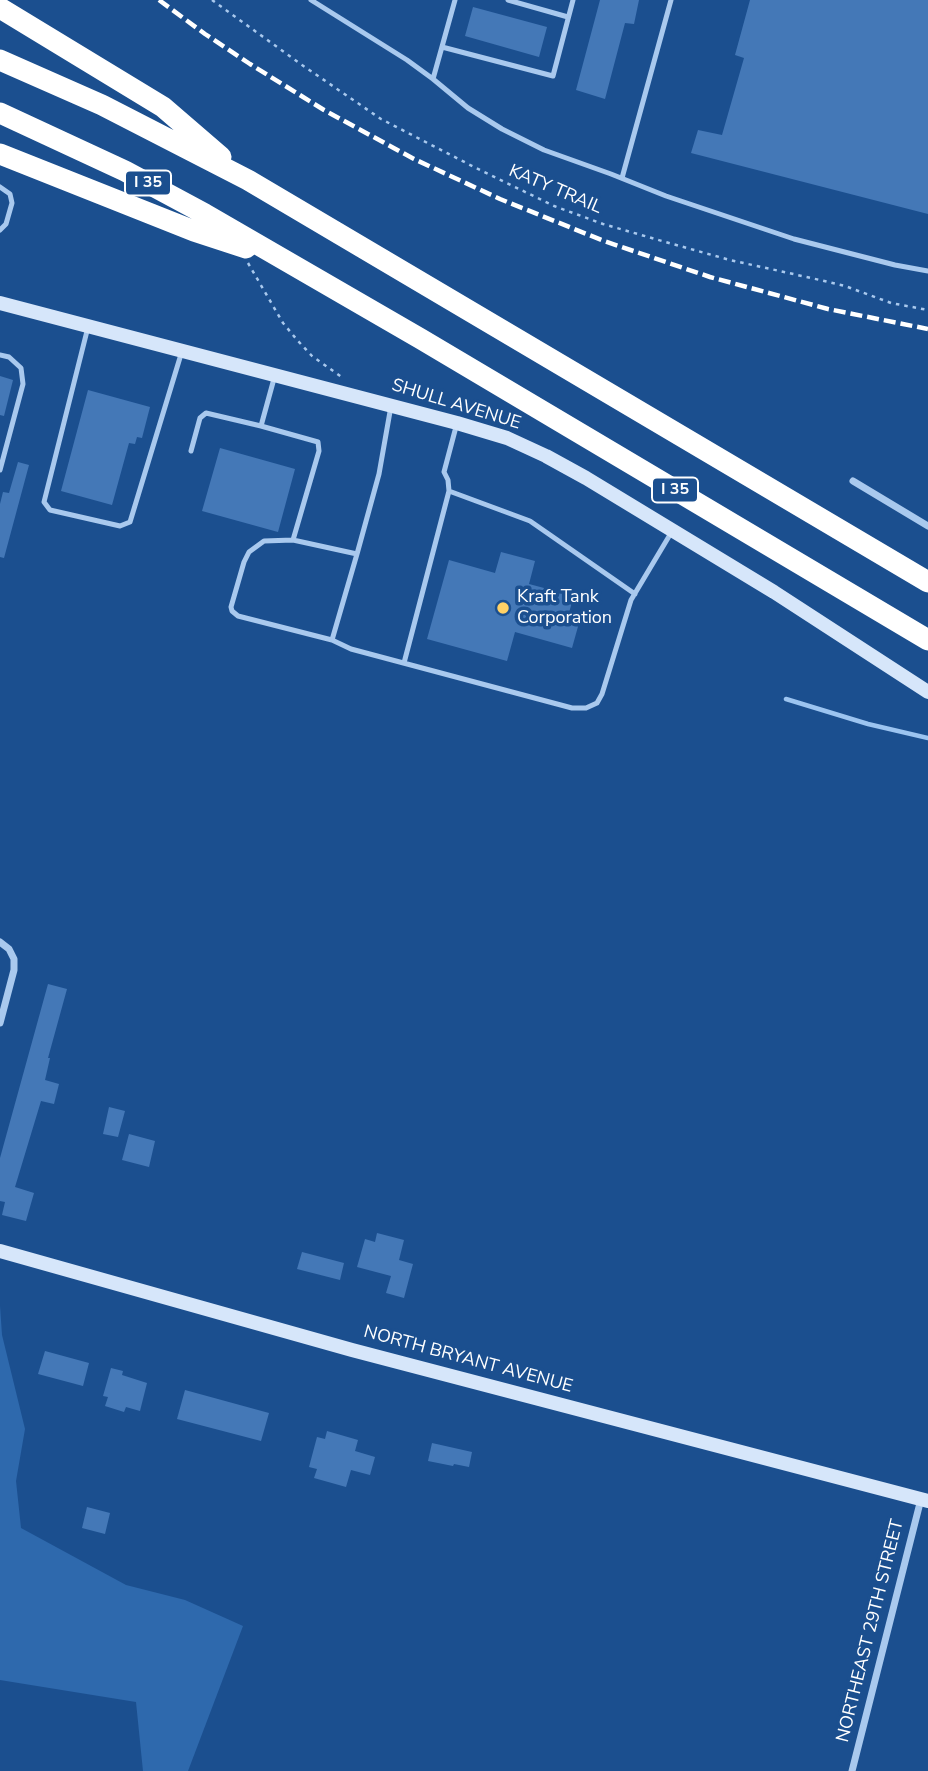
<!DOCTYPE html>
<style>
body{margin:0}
canvas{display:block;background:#1b4f8f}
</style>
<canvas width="928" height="1771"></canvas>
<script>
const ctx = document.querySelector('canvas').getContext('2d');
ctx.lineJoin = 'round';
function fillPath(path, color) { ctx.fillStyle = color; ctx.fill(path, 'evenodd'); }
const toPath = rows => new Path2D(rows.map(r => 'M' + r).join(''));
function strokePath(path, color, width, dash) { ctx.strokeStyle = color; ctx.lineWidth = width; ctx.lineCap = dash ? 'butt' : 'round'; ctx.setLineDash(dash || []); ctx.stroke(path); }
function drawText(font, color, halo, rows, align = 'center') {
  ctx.font = font + ' "Nunito Sans",sans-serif'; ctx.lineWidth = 7; ctx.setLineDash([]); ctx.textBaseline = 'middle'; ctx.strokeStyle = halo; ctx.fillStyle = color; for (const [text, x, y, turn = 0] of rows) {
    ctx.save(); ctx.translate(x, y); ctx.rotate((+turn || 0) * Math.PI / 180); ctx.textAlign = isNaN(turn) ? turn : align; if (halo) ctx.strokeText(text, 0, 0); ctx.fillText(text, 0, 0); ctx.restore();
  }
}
fillPath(toPath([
 [0,1306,2,1335,25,1429,16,1481,21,1528,126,1585,185,1600,243,1626,188,1771,143,1771,136,1702,0,1680]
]), '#2e69ad');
strokePath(toPath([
 [786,699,868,724,928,738]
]), '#9cc4f0', 4.5);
fillPath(toPath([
 [600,0,639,0,634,24,625,23,605,99,576,90],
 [750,0,928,0,928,214,691,153,698,130,722,135,744,58,735,55],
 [473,7,547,27,539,57,465,36],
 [0,376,13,380,4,416,0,415],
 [88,390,150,407,142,438,137,437,135,444,129,443,112,505,61,491],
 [220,448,295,469,278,532,202,511],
 [18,462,29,465,4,558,0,557,0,504,3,492,9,493],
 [501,552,535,561,529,584,574,596,567,619,579,623,572,648,515,632,507,661,427,639,449,560,495,573],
 [48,984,67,989,48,1058,50,1058,45,1080,59,1084,54,1104,41,1101,15,1187,34,1193,26,1221,2,1215,5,1202,0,1201,0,1158],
 [109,1107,125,1111,118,1137,103,1134],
 [129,1134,155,1141,149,1167,122,1160],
 [377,1233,404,1240,399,1260,413,1264,404,1298,386,1293,391,1276,357,1267,365,1239,375,1242],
 [302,1252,344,1263,340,1280,297,1269],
 [45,1351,89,1363,83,1386,38,1374],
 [111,1368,123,1371,122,1375,147,1383,140,1411,126,1407,124,1412,105,1406,108,1397,103,1396],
 [185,1390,269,1413,261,1441,177,1419],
 [327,1431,358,1440,355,1451,375,1457,370,1475,351,1470,346,1487,314,1478,317,1469,309,1467,317,1437,325,1439],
 [432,1443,472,1452,469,1467,454,1464,453,1466,428,1461],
 [87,1507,110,1513,105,1534,82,1528]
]), '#4478b7');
strokePath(toPath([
 [212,0,302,65,381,119,476,168,554,206,603,224,669,243,730,260,820,280,845,286,891,303,928,310],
 [248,263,283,323,298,341,312,356,343,378]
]), '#a9c9ee', 2.5, [3.5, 5]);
strokePath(toPath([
 [311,0,407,60,433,79,468,108,502,129,544,150,611,174,666,196,794,239,895,265,928,271],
 [508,0,568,17],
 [442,47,553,76,573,0],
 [433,79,455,0],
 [622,178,671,0],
 [0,187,10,194,12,203,6,224,0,230],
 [88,327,44,502,50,510,120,526,130,522,182,351],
 [0,355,9,357,21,368,23,384,0,470],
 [275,375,261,426,318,442,319,451,293,540,357,554,379,474,391,406],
 [191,451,200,418,206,413,261,426],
 [449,491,530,521,635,594],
 [293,540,264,541,249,552,244,562,231,607,232,611,238,616,332,640],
 [357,554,332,640,351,649,572,708,586,708,597,703,602,694,631,600,671,533],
 [404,663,449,491,448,480,444,472,457,423]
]), '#a9c9ee', 5);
strokePath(toPath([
 [853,481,928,526],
 [0,942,9,949,14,959,14,970,0,1023],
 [852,1771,921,1499]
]), '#a9c9ee', 7);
strokePath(toPath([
 [0,303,457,423,507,438,546,456,586,478,774,592,928,692],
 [0,1251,352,1350,928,1501]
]), '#d6e6fa', 14);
strokePath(toPath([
 [0,8,163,107,221,157],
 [0,60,102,105,248,180,928,582],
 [0,113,125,171,205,214,421,339,928,640],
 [0,154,194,231,246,248]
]), '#fff', 21);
strokePath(toPath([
 [159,0,205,34,250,64,324,110,414,159,500,199,604,241,710,277,828,309,928,329]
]), '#fff', 4.5, [12, 5]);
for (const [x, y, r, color] of [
 [503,608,7,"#ffd166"]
]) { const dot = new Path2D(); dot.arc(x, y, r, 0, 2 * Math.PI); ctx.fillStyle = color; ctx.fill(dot); strokePath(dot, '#1b4f8f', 2.5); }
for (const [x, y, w] of [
 [148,183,46],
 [675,490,46]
]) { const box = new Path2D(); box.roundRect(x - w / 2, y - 12.5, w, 25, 5); ctx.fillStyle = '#1b4f8f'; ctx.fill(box); strokePath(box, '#fff', 2); }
drawText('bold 16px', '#fff', null, [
 ["I 35",148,183],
 ["I 35",675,490]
]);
drawText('18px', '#fff', '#1b4f8f', [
 ["KATY TRAIL",555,190,23],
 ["SHULL AVENUE",456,405,17],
 ["NORTH BRYANT AVENUE",468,1360,15],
 ["NORTHEAST 29TH STREET",871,1631,-76]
]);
drawText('18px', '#fff', '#1b4f8f', [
 ["Kraft Tank",517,598],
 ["Corporation",517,619]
], 'left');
</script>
